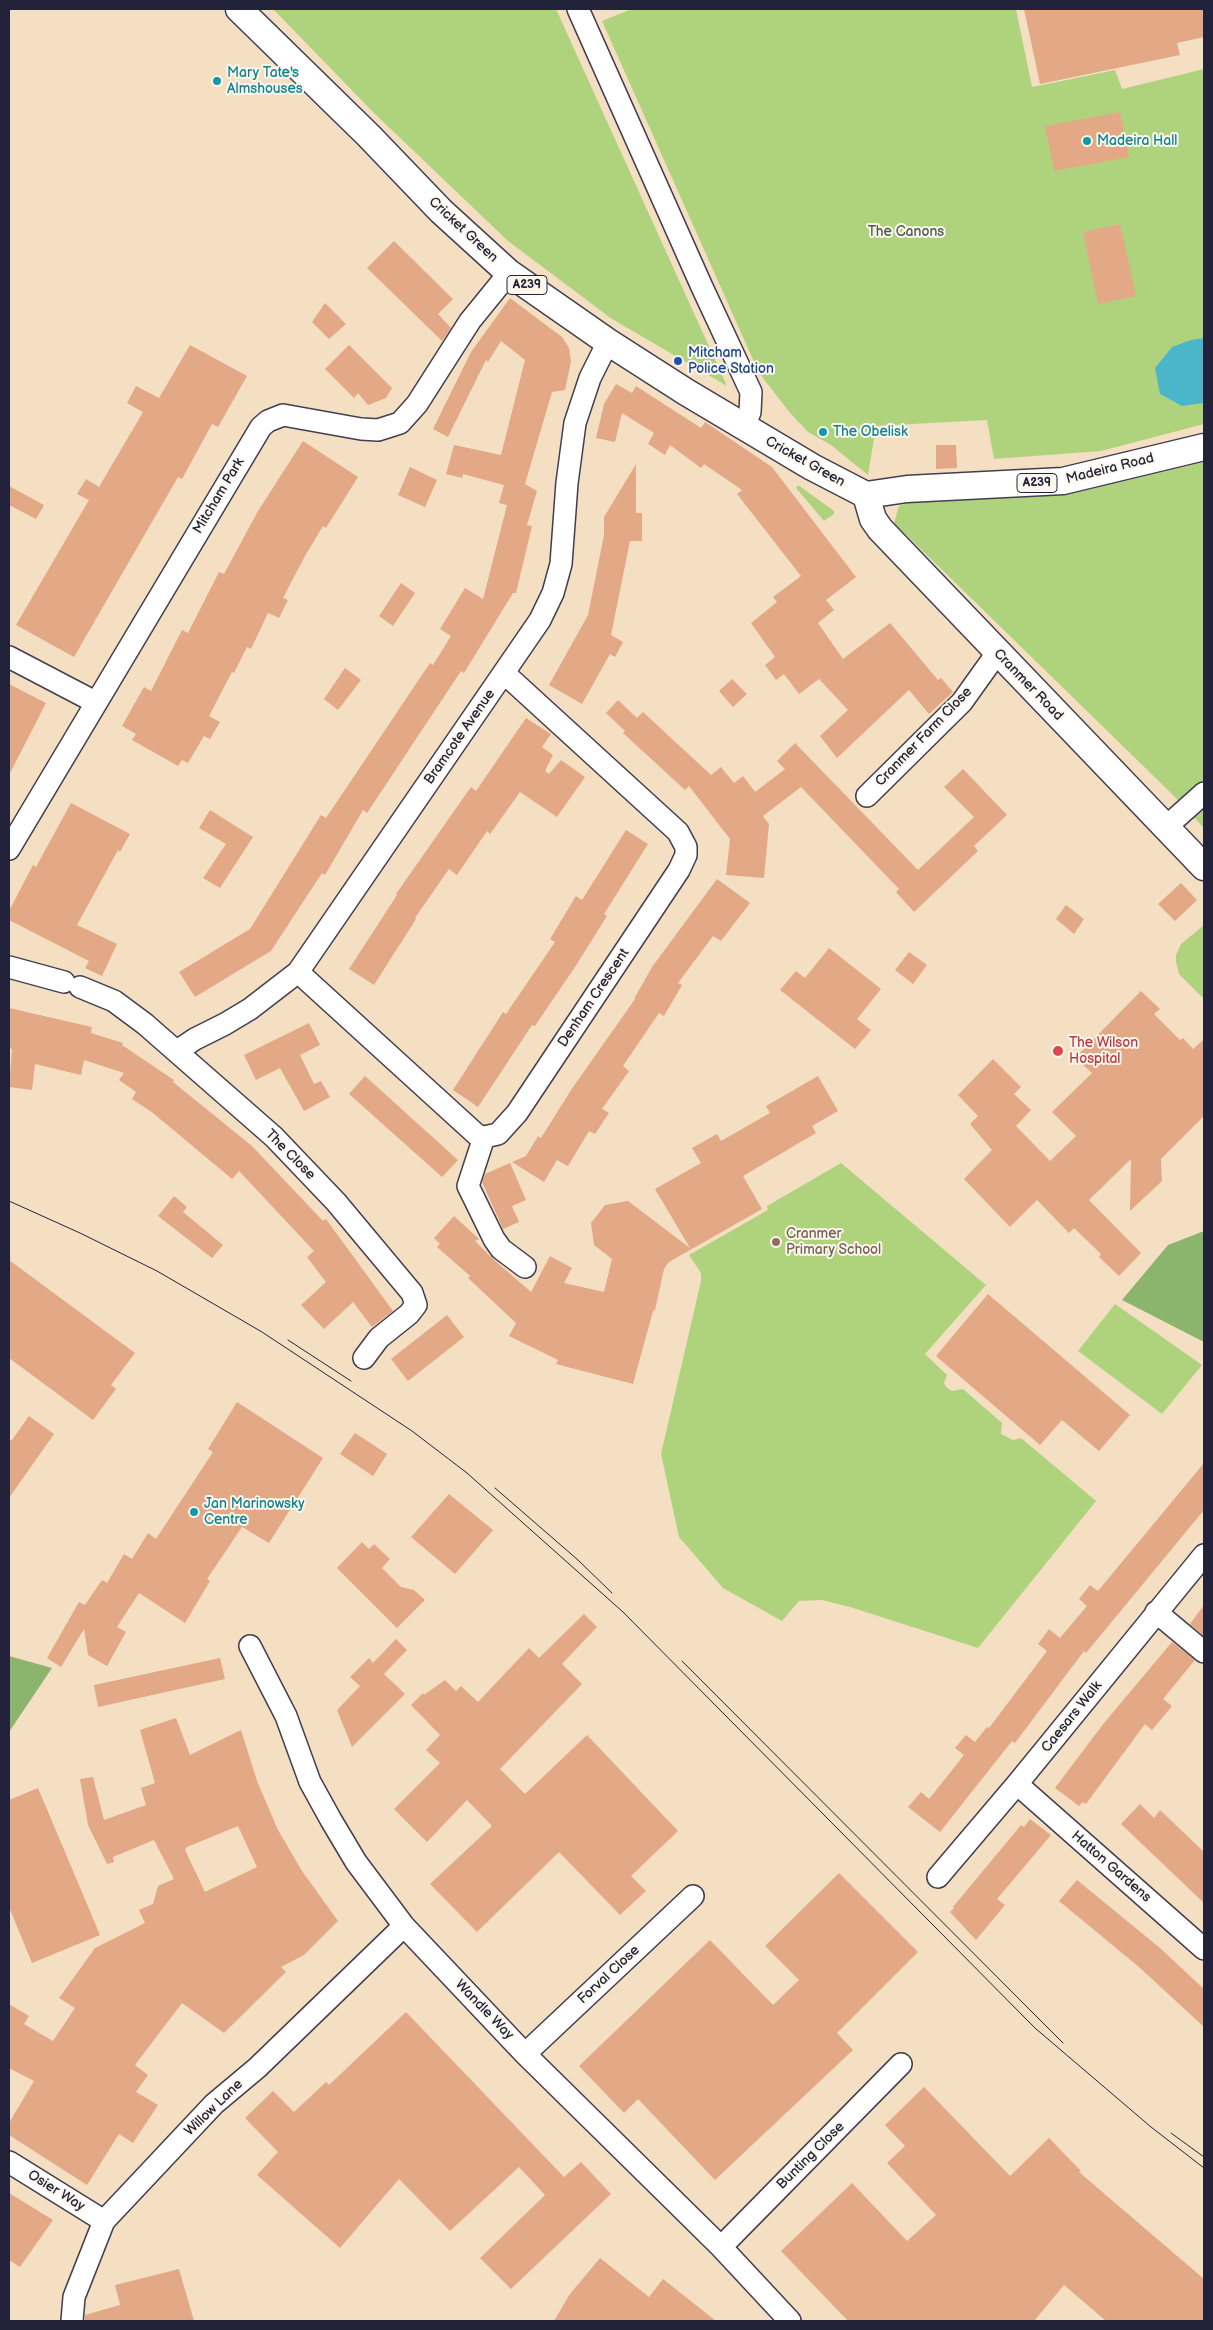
<!DOCTYPE html>
<style>
body{margin:0}
#map{position:relative;width:1213px;height:2330px;overflow:hidden;background:#f4dfc3;font-family:"Balsamiq Sans",sans-serif}
canvas{display:block}
.frame{position:absolute;inset:0;border:10px solid #22223b;pointer-events:none}
</style>
<div id="map">
<canvas width="1213" height="2330"></canvas>
<div class="frame"></div>
</div>
<script>
const ctx = document.querySelector('canvas').getContext('2d');
ctx.lineJoin = 'round';
function fillPath(path, color) { ctx.fillStyle = color; ctx.fill(path, 'evenodd'); }
const toPath = rows => new Path2D(rows.map(r => 'M' + r).join(''));
function strokePath(path, color, width, dash) { ctx.strokeStyle = color; ctx.lineWidth = width; ctx.lineCap = dash ? 'butt' : 'round'; ctx.setLineDash(dash || []); ctx.stroke(path); }
function drawText(font, color, halo, rows, align = 'center') {
  ctx.font = font + ' "Balsamiq Sans",sans-serif'; ctx.lineWidth = 4; ctx.setLineDash([]); ctx.textBaseline = 'middle'; ctx.strokeStyle = halo; ctx.fillStyle = color; for (const [text, x, y, turn = 0] of rows) {
    ctx.save(); ctx.translate(x, y); ctx.rotate((+turn || 0) * Math.PI / 180); ctx.textAlign = isNaN(turn) ? turn : align; if (halo) ctx.strokeText(text, 0, 0); ctx.fillText(text, 0, 0); ctx.restore();
  }
}
fillPath(toPath([
 [273,9,556,9,727,386,612,319,508,241,374,113],
 [632,9,1016,9,1032,87,1115,70,1122,89,1204,69,1204,424,1101,451,994,459,987,420,876,426,868,475,831,445,808,432,791,414,759,373,602,21],
 [1204,462,1204,828,1173,795,894,523,899,506,925,498,1074,493],
 [798,485,834,511,834,514,824,521,796,488],
 [1204,925,1204,999,1179,974,1176,962,1176,955,1181,944],
 [841,1163,986,1285,925,1354,947,1375,944,1383,946,1387,952,1391,963,1389,1002,1423,1001,1434,1013,1440,1021,1438,1096,1501,978,1648,850,1607,822,1600,799,1601,782,1621,723,1588,679,1537,661,1454,701,1281,701,1273,689,1255,768,1210,767,1206],
 [1115,1304,1202,1365,1162,1414,1078,1351]
]), '#afd37d');
fillPath(toPath([
 [1204,1231,1204,1342,1122,1300,1168,1245],
 [9,1656,52,1668,9,1732]
]), '#8bb56c');
fillPath(toPath([
 [1204,338,1204,403,1182,406,1160,394,1155,368,1172,347,1191,340]
]), '#4bb6c9');
fillPath(toPath([
 [1024,9,1204,9,1204,37,1177,43,1180,55,1040,84],
 [1120,112,1129,157,1054,171,1045,126],
 [1120,224,1136,296,1098,304,1083,232],
 [394,241,453,299,438,314,451,328,442,341,367,268],
 [510,298,562,337,569,348,571,362,565,390,552,392,525,484,537,491,527,525,532,526,516,593,513,593,464,673,461,671,367,813,363,810,325,875,322,873,271,951,195,997,179,972,250,929,321,815,326,818,430,663,433,665,451,636,440,629,465,588,483,599,507,505,499,503,504,485,463,474,462,478,446,474,454,445,501,455,525,360,501,341,488,362,486,360,448,437,433,429,471,352],
 [325,303,346,324,329,339,312,322],
 [190,345,247,376,218,427,212,424,182,479,178,477,74,657,16,625,89,500,77,494,86,479,99,487,143,412,127,403,136,386,159,398],
 [349,345,392,388,386,398,368,405,358,393,354,398,325,369],
 [616,384,632,393,636,386,701,428,705,422,772,467,856,577,826,600,834,610,818,623,843,659,890,623,938,680,941,678,953,692,929,714,909,690,837,758,820,736,848,710,819,679,799,694,784,674,776,680,765,665,775,657,751,623,777,602,773,597,801,576,737,494,742,490,704,464,701,468,670,445,665,455,648,444,654,433,622,413,615,442,596,438,604,404],
 [303,441,358,477,326,528,323,526,305,556,283,598,288,600,279,618,268,613,251,649,247,647,234,673,232,672,209,716,220,722,210,739,204,736,188,763,182,760,178,766,132,740,136,734,122,726,144,687,151,691,182,630,188,633,219,572,224,574,258,511],
 [936,445,956,445,957,468,936,469],
 [636,464,636,513,642,513,642,541,630,541,611,635,623,642,615,657,610,654,582,704,549,685,588,615,604,535,604,517],
 [410,467,437,480,425,507,398,495],
 [9,486,44,505,36,519,9,505],
 [401,583,415,593,393,626,379,616],
 [345,668,361,680,338,710,324,699],
 [732,679,747,694,733,707,719,691],
 [9,684,46,703,9,775],
 [618,700,637,718,643,712,711,775,721,767,734,783,743,776,755,792,785,769,777,761,795,743,918,870,974,817,944,787,963,769,1007,815,974,846,978,851,914,912,896,892,899,889,801,787,763,816,769,824,764,878,726,875,730,839,689,786,685,790,623,733,625,731,606,713],
 [526,718,551,734,542,747,553,755,545,771,549,774,561,760,585,777,557,817,520,792,490,834,487,831,457,875,449,869,415,918,416,919,374,985,349,969,397,895,396,894,445,824,471,787,476,791],
 [71,803,130,834,120,852,118,850,77,925,117,944,102,976,85,968,89,961,9,920,9,911,33,865,36,867],
 [210,810,253,837,220,888,203,878,226,844,199,828],
 [626,830,648,844,604,914,607,916,575,967,535,1026,532,1025,478,1107,453,1090,503,1012,506,1014,555,942,550,939,576,896,582,900],
 [717,879,750,903,721,941,713,936,678,983,682,985,664,1016,659,1013,623,1066,629,1071,602,1109,609,1113,595,1134,589,1131,568,1166,557,1160,544,1182,512,1162,526,1156,538,1136,541,1138,571,1090,635,999,634,999,652,967],
 [1181,883,1197,900,1175,921,1158,904],
 [1066,905,1084,919,1074,934,1056,919],
 [829,948,881,989,857,1019,871,1030,855,1049,780,990,796,971,805,978],
 [909,952,927,965,913,984,895,970],
 [1141,991,1160,1009,1154,1014,1180,1040,1183,1038,1193,1049,1204,1039,1204,1116,1161,1159,1162,1181,1130,1211,1131,1159,1089,1200,1141,1253,1119,1276,1099,1257,1101,1254,1074,1228,1069,1233,1037,1200,1010,1227,964,1179,992,1150,970,1124,978,1116,958,1095,993,1059,1021,1087,1014,1094,1031,1110,1016,1126,1050,1161,1076,1136,1052,1112,1092,1073,1075,1058],
 [9,1008,92,1027,91,1033,123,1043,122,1045,174,1080,173,1082,252,1146,323,1221,326,1219,393,1311,372,1327,353,1302,324,1329,301,1305,326,1282,307,1257,314,1251,239,1171,232,1179,153,1113,132,1099,136,1092,119,1080,124,1073,84,1060,81,1075,35,1064,32,1090,9,1087,12,1049,9,1048],
 [309,1023,320,1045,300,1055,314,1084,321,1081,330,1097,304,1111,280,1068,256,1080,244,1055],
 [365,1076,458,1160,442,1177,349,1094],
 [818,1076,838,1111,812,1126,816,1133,743,1176,762,1209,669,1262,664,1269,655,1310,653,1311,633,1384,556,1364,558,1360,509,1336,516,1323,468,1278,470,1276,437,1247,440,1244,434,1238,454,1216,479,1239,475,1241,493,1259,531,1292,550,1256,572,1268,564,1283,604,1292,612,1259,594,1245,591,1223,605,1205,628,1201,690,1248,655,1189,701,1163,692,1148,717,1134,721,1141,770,1113,766,1106],
 [510,1163,526,1200,512,1206,519,1222,503,1229,482,1182,485,1174],
 [174,1196,187,1207,183,1212,223,1245,212,1258,158,1216],
 [9,1260,135,1353,111,1385,116,1389,93,1420,9,1358],
 [988,1294,1130,1415,1099,1451,1062,1420,1040,1445,936,1356],
 [447,1315,464,1337,408,1381,391,1359],
 [237,1402,323,1458,269,1543,242,1527,207,1579,210,1581,185,1623,139,1593,117,1627,126,1632,107,1666,88,1655,84,1629,61,1667,47,1658,79,1602,85,1605,102,1580,107,1583,124,1554,132,1559,148,1533,156,1539,213,1452,208,1449],
 [29,1416,54,1434,9,1498,9,1440,12,1440],
 [355,1433,387,1454,373,1476,340,1454],
 [1204,1463,1204,1510,1086,1653,1084,1651,1015,1743,1012,1741,940,1832,908,1807,921,1792,929,1799,964,1755,955,1748,966,1735,975,1742,987,1727,989,1728,1047,1651,1038,1644,1049,1629,1060,1638,1087,1606,1079,1599,1090,1585,1098,1591],
 [449,1494,493,1530,455,1574,411,1537],
 [362,1542,369,1549,374,1544,390,1559,382,1568,401,1587,414,1590,425,1600,397,1628,337,1568],
 [1204,1605,1204,1636,1190,1624],
 [584,1614,597,1627,562,1664,582,1684,500,1769,525,1794,587,1735,678,1831,631,1876,646,1891,620,1915,559,1852,477,1932,430,1884,492,1826,467,1800,427,1842,394,1809,440,1763,426,1750,440,1735,411,1705,423,1693,424,1695,445,1680,456,1691,461,1686,478,1702,529,1648,539,1658],
 [396,1639,407,1650,384,1674,405,1694,352,1747,337,1710,360,1686,350,1677,369,1658,373,1663],
 [1172,1642,1195,1660,1163,1699,1172,1706,1152,1730,1145,1724,1086,1804,1083,1802,1079,1806,1055,1788,1104,1723],
 [220,1658,225,1679,98,1707,94,1685],
 [176,1718,190,1755,241,1730,257,1781,278,1830,302,1871,338,1921,304,1955,281,1967,286,1972,224,2033,182,2003,135,2065,148,2075,136,2092,158,2105,133,2143,119,2134,87,2185,9,2135,9,2123,34,2081,9,2068,9,2004,29,2016,24,2024,53,2041,75,2008,59,1998,95,1948,145,1923,139,1910,153,1904,158,1886,174,1879,154,1840,113,1857,114,1862,107,1864,88,1825,80,1779,93,1777,104,1820,146,1805,141,1788,155,1783,140,1730],
 [238,1826,257,1867,205,1892,185,1850,187,1847],
 [38,1788,100,1935,32,1963,9,1907,9,1800],
 [1140,1804,1154,1818,1160,1810,1204,1852,1204,1903,1121,1824],
 [1030,1819,1051,1835,997,1899,1005,1905,976,1940,950,1912,954,1908,953,1907,1021,1825,1024,1827],
 [839,1873,918,1952,837,2033,853,2050,715,2180,638,2099,624,2113,579,2066,710,1940,773,2005,799,1980,765,1946],
 [1077,1880,1160,1948,1204,1989,1204,2027,1139,1967,1059,1901],
 [406,2012,564,2177,581,2162,611,2194,511,2289,480,2258,545,2195,519,2167,450,2231,399,2179,340,2248,257,2175,278,2152,245,2118,273,2091,294,2112,326,2082,329,2085],
 [924,2087,1010,2176,1049,2138,1081,2171,1079,2172,1204,2279,1204,2321,1106,2321,1064,2285,1034,2321,848,2321,781,2251,852,2183,907,2241,936,2215,887,2163,905,2146,885,2125],
 [9,2193,53,2220,20,2267,9,2260],
 [600,2258,649,2297,663,2279,716,2321,554,2321,570,2294],
 [179,2269,194,2321,85,2321,85,2315,120,2305,115,2285]
]), '#e3a886');
const minor = toPath([
 [578,9,702,287,751,392,750,412,744,427],
 [9,657,95,702],
 [867,796,962,702,997,653],
 [1166,827,1204,793],
 [9,849,261,427,268,421,283,415,361,429,378,430,400,423,417,404,470,321,509,273],
 [9,967,64,982],
 [298,972,477,1135,484,1137,498,1134,517,1113,679,870,686,855,686,847,678,832,504,673],
 [80,987,114,1001,145,1024,274,1137,336,1202,412,1293,416,1305,409,1314,379,1338,364,1358],
 [177,1051,195,1039,225,1024,250,1009,298,972,540,620,553,593,561,564,567,483,575,423,590,378,608,342],
 [484,1137,468,1186,494,1239,501,1249,525,1267],
 [1156,1612,1204,1652],
 [250,1646,286,1716,310,1782,331,1820,356,1862,404,1926,525,2054,721,2247,790,2321],
 [1017,1784,1204,1949],
 [938,1877,1017,1784,1204,1555],
 [525,2054,693,1896],
 [9,2162,104,2221],
 [721,2247,901,2064],
 [72,2321,74,2297,104,2221,214,2104,257,2068,404,1926]
]);
const major = toPath([
 [239,9,369,136,441,211,509,273,608,342,686,392,812,467,866,495],
 [866,495,873,519,880,529,1204,867],
 [866,495,907,489,1063,481,1204,447]
]);
strokePath(minor, '#423e4f', 24);
strokePath(major, '#423e4f', 29);
strokePath(minor, '#fff', 21);
strokePath(major, '#fff', 26);
strokePath(toPath([
 [9,1201,80,1233,157,1271,262,1332,412,1431,467,1473,623,1612,1035,2028,1151,2127,1204,2168],
 [288,1340,351,1381],
 [495,1488,578,1560,612,1593],
 [682,1661,1063,2043],
 [1171,2133,1204,2157]
]), '#22223b', 1);
for (const [x, y, r, color] of [
 [217,81,5,"#0f9aa8"],
 [1087,141,5,"#0f9aa8"],
 [678,361,5,"#1a4fb4"],
 [823,432,5,"#0f9aa8"],
 [1058,1051,6,"#e0444e"],
 [776,1242,5,"#8d6e63"],
 [194,1512,5,"#0f9aa8"]
]) { const dot = new Path2D(); dot.arc(x, y, r, 0, 2 * Math.PI); ctx.fillStyle = color; ctx.fill(dot); strokePath(dot, '#fbf7ec', 2); }
for (const [x, y, w] of [
 [527,285,40],
 [1037,483,40]
]) { const box = new Path2D(); box.roundRect(x - w / 2, y - 9.5, w, 19, 4); ctx.fillStyle = '#fbf7ec'; ctx.fill(box); strokePath(box, '#22223b', 1); }
drawText('bold 12px', '#22223b', null, [
 ["A239",527,285],
 ["A239",1037,483]
]);
drawText('14px', '#0d838f', '#fbf7ec', [
 ["Mary Tate's",227,73],
 ["Almshouses",227,89],
 ["Madeira Hall",1097,141],
 ["The Obelisk",833,432],
 ["Jan Marinowsky",204,1504],
 ["Centre",204,1520]
], 'left');
drawText('14px', '#22223b', '#fbf7ec', [
 ["Cricket Green",463,230,43],
 ["Cricket Green",805,462,29],
 ["Madeira Road",1110,469,-14],
 ["Mitcham Park",219,496,-59],
 ["Cranmer Road",1028,685,46],
 ["Bramcote Avenue",460,737,-55],
 ["Cranmer Farm Close",924,737,-46],
 ["Denham Crescent",594,998,-56],
 ["The Close",290,1155,45],
 ["Caesars Walk",1072,1717,-51],
 ["Hatton Gardens",1111,1867,41],
 ["Forval Close",609,1975,-43],
 ["Wandle Way",484,2010,46],
 ["Willow Lane",214,2108,-44],
 ["Bunting Close",811,2156,-45],
 ["Osier Way",56,2191,32]
]);
drawText('14px', '#4c574f', '#fbf7ec', [
 ["The Canons",906,232]
]);
drawText('14px', '#164399', '#fbf7ec', [
 ["Mitcham",688,353],
 ["Police Station",688,369]
], 'left');
drawText('14px', '#be3a42', '#fbf7ec', [
 ["The Wilson",1069,1043],
 ["Hospital",1069,1059]
], 'left');
drawText('14px', '#785e54', '#fbf7ec', [
 ["Cranmer",786,1234],
 ["Primary School",786,1250]
], 'left');
</script>
